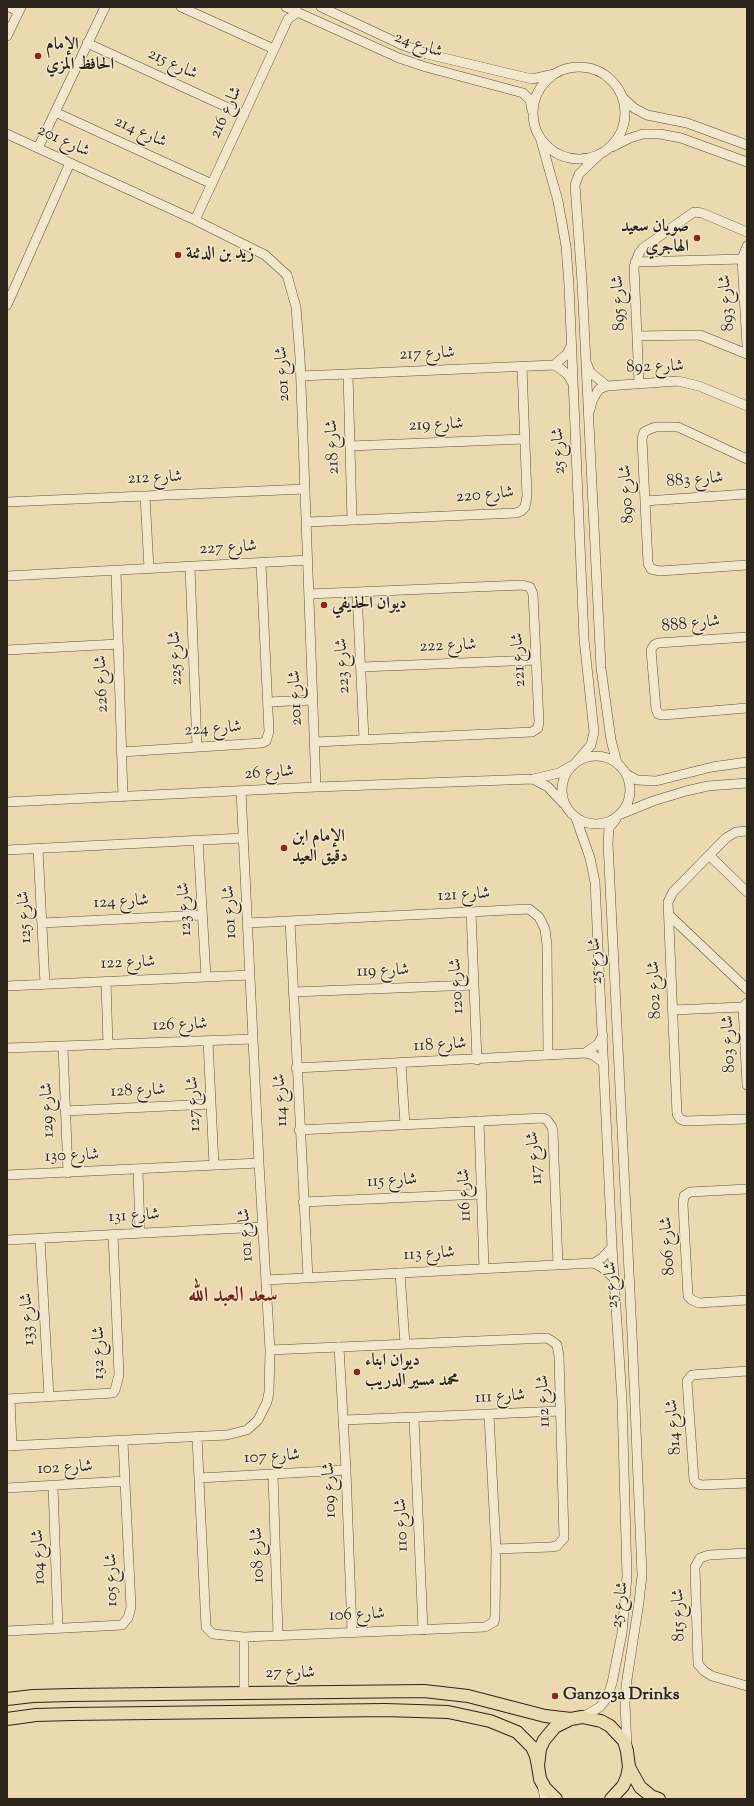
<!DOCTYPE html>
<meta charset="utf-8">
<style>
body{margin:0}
#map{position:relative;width:754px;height:1806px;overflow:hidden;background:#ebd9af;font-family:"Sorts Mill Goudy",serif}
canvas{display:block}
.frame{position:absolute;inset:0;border:8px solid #2c241b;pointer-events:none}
</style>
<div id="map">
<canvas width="754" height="1806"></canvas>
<div class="frame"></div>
</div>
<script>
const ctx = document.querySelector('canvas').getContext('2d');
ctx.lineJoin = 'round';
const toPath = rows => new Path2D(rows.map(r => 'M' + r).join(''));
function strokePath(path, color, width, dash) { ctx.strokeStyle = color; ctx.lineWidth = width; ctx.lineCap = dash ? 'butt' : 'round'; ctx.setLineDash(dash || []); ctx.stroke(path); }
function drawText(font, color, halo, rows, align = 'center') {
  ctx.font = font + ' "Sorts Mill Goudy",Amiri,serif'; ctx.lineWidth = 3; ctx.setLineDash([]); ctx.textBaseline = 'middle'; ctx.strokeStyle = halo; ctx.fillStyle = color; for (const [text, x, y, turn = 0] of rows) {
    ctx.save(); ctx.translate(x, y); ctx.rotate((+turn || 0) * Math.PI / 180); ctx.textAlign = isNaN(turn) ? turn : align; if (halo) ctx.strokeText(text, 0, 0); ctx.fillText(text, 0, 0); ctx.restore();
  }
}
const minor = toPath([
 [9,7,18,11],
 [181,7,274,49],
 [286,7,399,58,426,67,523,93,530,100,532,110],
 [321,7,400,44,427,54,532,79,554,74],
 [7,36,21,7],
 [87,43,244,115],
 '533 113a46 46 0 1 1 92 0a46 46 0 1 1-92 0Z',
 [622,97,634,108,647,115,687,123,747,145],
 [55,112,212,184],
 [7,134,195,220,265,255,287,275,296,307,300,358,316,787],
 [540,137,558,201,566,246,569,286,584,639,594,732,591,745,577,761],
 [612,147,630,138,643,134,660,134,681,138,747,162],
 [38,148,105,7],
 [600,154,579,174,575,185,582,282,601,668,611,740,617,763],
 [195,220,288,19,298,12],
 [742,259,747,346],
 [635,262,742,259,747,246],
 [7,305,70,163],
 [637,336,700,335,747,354],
 [587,364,590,372,607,386],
 [554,365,567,354,571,346],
 [348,374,352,520],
 [301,376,554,365,561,369,568,375,572,382],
 [639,383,634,267,639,253,643,248,694,212,702,213,747,232],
 [590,410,592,401,599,389,607,386,678,381,699,386,747,406],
 [350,446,524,439],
 [747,459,678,427,656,427,650,429,644,432,642,439,648,563,651,569,660,571,747,565],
 [145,496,149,569],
 [645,501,747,494],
 [7,502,305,489],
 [307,522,516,513,521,511,525,507,527,496,522,367],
 [190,567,197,747],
 [116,571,123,797],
 [7,576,308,560],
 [357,592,364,739],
 [309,594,522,585,530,587,533,594,539,722,538,728,532,732,315,742],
 [747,637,658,643,654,645,651,650,656,709,658,714,663,715,747,708],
 [7,650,118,644],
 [361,667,536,660],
 [268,702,313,700],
 [121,752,262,743,266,741,269,732,261,563],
 '562 790a34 34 0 1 1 68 0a34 34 0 1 1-68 0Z',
 [626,774,637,780,656,781,712,767,747,762],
 [533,779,548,787,563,803],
 [7,802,316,787,533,779,559,773,571,766],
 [621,814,653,801,686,791,708,786,747,783],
 [576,818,590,858,595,882,612,1247,622,1400,627,1576,622,1633,612,1683,607,1698,600,1707,582,1717],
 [616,819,609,828,608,843,632,1333,642,1575,639,1602,626,1686,625,1704,627,1747],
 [747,831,736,832,726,838,673,892,668,902,677,1114,680,1119,685,1121,747,1119],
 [198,840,206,977],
 [38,849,45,984],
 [7,850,243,838],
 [709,855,747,892],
 [471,912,477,1060],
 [669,915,747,989],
 [290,921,308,1278],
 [42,923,202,915],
 [248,923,529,909,539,917,545,929,547,945,548,1055],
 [106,981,108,1045],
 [7,986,250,975],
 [293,992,474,985],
 [747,1003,743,1007,747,1085],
 [673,1010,743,1007],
 [208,1041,214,1165],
 [63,1047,68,1173],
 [7,1048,253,1039],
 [585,1053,598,1044,603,1035],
 [401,1064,405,1125],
 [296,1068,585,1053,593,1055,604,1063],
 [65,1111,211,1104],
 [479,1121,484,1268],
 [299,1130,543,1118,547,1120,552,1127,553,1132,558,1265],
 [138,1170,140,1233],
 [7,1175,259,1163],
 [747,1189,690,1192,684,1196,683,1204,688,1296,692,1300,699,1303,747,1300],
 [303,1202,482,1194],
 [40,1239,49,1397],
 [7,1240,262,1227],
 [594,1263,604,1269,615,1279],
 [400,1273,405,1344],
 [266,1280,594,1263,602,1258,612,1247],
 [339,1347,346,1470,352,1632],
 [270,1350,547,1338,552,1341,557,1345,559,1356,564,1538,557,1546,551,1547,496,1549],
 [747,1371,692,1375,687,1381,694,1480,696,1483,701,1485,747,1483],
 [7,1399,113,1393,115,1390,119,1375,113,1234],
 [10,1399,12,1446],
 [414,1418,423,1630],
 [344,1420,561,1411],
 [197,1437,206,1627,213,1634,244,1637,485,1627,494,1622,495,1616,496,1549,489,1415],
 [7,1446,227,1435,247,1430,258,1420,267,1402,269,1392,270,1350,259,1163,241,791],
 [273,1474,278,1635],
 [199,1478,346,1470],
 [53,1486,58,1628],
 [7,1488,125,1481],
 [747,1553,709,1555,700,1558,695,1567,698,1664,704,1671,712,1676,747,1686],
 [7,1631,122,1625,128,1618,131,1607,123,1441],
 [244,1637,244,1692],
 [542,1784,545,1799]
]);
const major = toPath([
 [7,1699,33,1696,71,1695,424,1691,468,1696,545,1716,571,1719],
 [7,1719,36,1715,72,1714,385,1710,448,1712,490,1721,517,1732,532,1747,536,1756,538,1766],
 [629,1767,640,1787,651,1796,659,1799],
 [556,1799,545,1788,540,1779,538,1766,540,1749,544,1740,555,1727,571,1719,582,1717,601,1721,610,1726,624,1741,627,1751,629,1767,627,1777,623,1786,611,1799]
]);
strokePath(minor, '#5c5140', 10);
strokePath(major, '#2c241b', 14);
strokePath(minor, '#f2e6cb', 9);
strokePath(major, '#ebd9af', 12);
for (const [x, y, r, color] of [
 [38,56,4,"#8f2418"],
 [697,238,4,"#8f2418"],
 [178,255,4,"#8f2418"],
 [324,605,4,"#8f2418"],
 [284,848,4,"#8f2418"],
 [357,1372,4,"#8f2418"],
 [555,1696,4,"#8f2418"]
]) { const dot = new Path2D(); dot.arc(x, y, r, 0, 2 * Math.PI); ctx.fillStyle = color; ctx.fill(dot); strokePath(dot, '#f2e6cb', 1.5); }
drawText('bold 17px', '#2c241b', '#f2e6cb', [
 ["الإمام",46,46],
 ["الحافظ المزي",46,66],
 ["صويان سعيد",689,228,"right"],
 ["الهاجري",689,248,"right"],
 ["زيد بن الدثنة",186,255],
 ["ديوان الحذيفي",332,605],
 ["الإمام ابن",292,838],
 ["دقيق العيد",292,858],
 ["ديوان ابناء",365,1362],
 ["محمد مسير الدريب",365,1382],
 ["Ganzo3a Drinks",563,1696]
], 'left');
drawText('17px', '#2c241b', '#f2e6cb', [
 ["شارع 24",418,46,19],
 ["شارع 215",172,65,25],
 ["شارع 216",227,113,-65],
 ["شارع 214",140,133,24],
 ["شارع 201",63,142,25],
 ["شارع 895",620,303,-92],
 ["شارع 893",728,303,-94],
 ["شارع 217",427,355,-2],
 ["شارع 892",655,368,-1],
 ["شارع 201",284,374,-93],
 ["شارع 219",436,426,-2],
 ["شارع 218",334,447,-92],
 ["شارع 25",560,451,-92],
 ["شارع 212",155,479,-2],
 ["شارع 883",695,481,-4],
 ["شارع 890",628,494,-93],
 ["شارع 220",485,496,-5],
 ["شارع 227",228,549,-3],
 ["شارع 888",691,625,-5],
 ["شارع 222",448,647,-2],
 ["شارع 225",177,658,-92],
 ["شارع 221",520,660,-93],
 ["شارع 223",344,666,-93],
 ["شارع 226",103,684,-92],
 ["شارع 201",297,698,-92],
 ["شارع 224",213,730,-4],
 ["شارع 26",269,774,-3],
 ["شارع 121",464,896,-3],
 ["شارع 124",121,903,-3],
 ["شارع 123",186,909,-93],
 ["شارع 101",231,912,-93],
 ["شارع 125",26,917,-93],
 ["شارع 25",597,961,-93],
 ["شارع 122",128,964,-2],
 ["شارع 119",383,972,-2],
 ["شارع 120",458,986,-93],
 ["شارع 802",656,990,-92],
 ["شارع 126",180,1026,-2],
 ["شارع 803",730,1044,-92],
 ["شارع 118",440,1046,-3],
 ["شارع 128",138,1092,-2],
 ["شارع 114",282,1100,-93],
 ["شارع 127",195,1104,-93],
 ["شارع 129",49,1110,-92],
 ["شارع 130",72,1157,-2],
 ["شارع 117",536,1158,-95],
 ["شارع 115",392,1182,-3],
 ["شارع 116",466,1195,-92],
 ["شارع 131",134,1217,-3],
 ["شارع 101",247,1235,-94],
 ["شارع 806",669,1246,-93],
 ["شارع 113",429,1255,-3],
 ["شارع 25",613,1285,-93],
 ["شارع 133",29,1319,-93],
 ["شارع 132",100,1353,-90],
 ["شارع 111",500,1398,-3],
 ["شارع 112",545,1401,-92],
 ["شارع 814",675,1427,-94],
 ["شارع 107",272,1458,-3],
 ["شارع 102",65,1469,-3],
 ["شارع 109",331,1490,-92],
 ["شارع 110",403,1525,-92],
 ["شارع 108",259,1555,-92],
 ["شارع 104",40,1557,-92],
 ["شارع 105",113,1580,-91],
 ["شارع 25",621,1605,-82],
 ["شارع 815",680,1615,-91],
 ["شارع 106",357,1616,-2],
 ["شارع 27",290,1674]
]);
drawText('bold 21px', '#7a1f14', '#f2e6cb', [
 ["سعد العبد الله",233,1297]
]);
</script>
